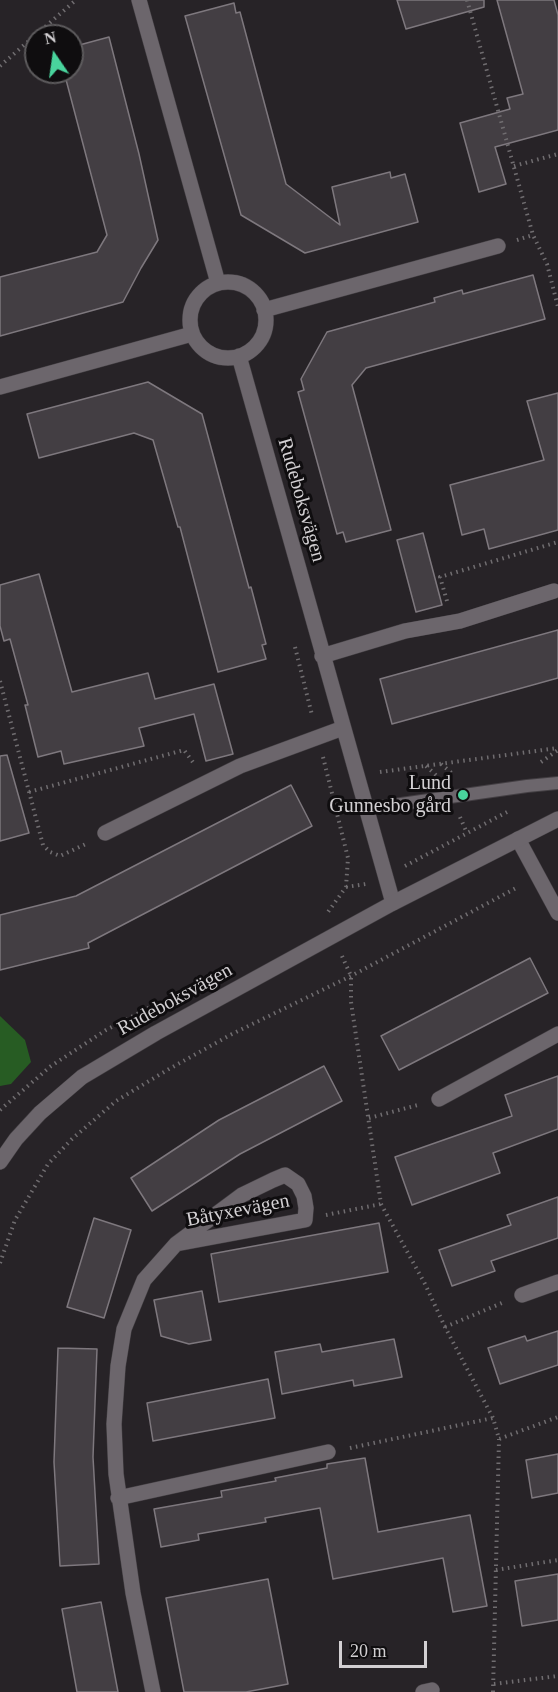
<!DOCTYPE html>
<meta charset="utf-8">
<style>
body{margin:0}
#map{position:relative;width:558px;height:1692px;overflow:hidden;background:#272327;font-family:"Times New Roman",serif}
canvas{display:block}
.north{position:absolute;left:24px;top:24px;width:60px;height:60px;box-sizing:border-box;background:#0f0d0f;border:2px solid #5d5b5d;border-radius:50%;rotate:347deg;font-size:16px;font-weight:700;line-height:24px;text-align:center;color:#d3d0d3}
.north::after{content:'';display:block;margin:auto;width:21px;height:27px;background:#49d49d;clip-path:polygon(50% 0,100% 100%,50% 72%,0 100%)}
.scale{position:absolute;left:339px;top:1641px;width:88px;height:27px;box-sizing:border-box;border:3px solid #d3d0d3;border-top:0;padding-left:8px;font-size:18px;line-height:21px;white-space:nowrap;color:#d3d0d3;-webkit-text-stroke:4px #0f0d0f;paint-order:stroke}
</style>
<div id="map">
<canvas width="558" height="1692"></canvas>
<div class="north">N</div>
<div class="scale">20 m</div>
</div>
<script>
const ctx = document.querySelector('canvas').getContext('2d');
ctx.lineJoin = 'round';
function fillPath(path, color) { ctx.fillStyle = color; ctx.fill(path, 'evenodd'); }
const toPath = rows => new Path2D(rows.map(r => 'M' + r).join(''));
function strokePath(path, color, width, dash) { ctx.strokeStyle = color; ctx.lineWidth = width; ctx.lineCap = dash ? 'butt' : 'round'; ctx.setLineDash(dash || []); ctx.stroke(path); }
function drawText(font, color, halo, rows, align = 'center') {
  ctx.font = font + ' "Times New Roman",serif'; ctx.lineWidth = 6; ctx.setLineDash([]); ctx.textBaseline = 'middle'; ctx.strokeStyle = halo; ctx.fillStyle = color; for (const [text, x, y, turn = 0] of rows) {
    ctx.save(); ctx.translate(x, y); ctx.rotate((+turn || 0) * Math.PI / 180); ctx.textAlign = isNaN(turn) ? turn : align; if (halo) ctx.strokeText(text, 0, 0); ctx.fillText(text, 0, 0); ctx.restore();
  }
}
fillPath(toPath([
 [0,1016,25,1040,31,1062,11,1084,0,1086]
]), '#275c23');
const building = toPath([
 [397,0,484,0,484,7,406,29,397,0],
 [497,0,554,0,558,15,558,130,495,147,506,184,479,192,460,123,510,109,507,98,523,94,497,0],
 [234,3,236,13,240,12,286,184,340,225,332,187,390,172,391,178,405,174,418,222,305,253,241,215,185,16,234,3],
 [109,37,139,154,158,240,141,268,123,302,0,336,0,277,97,252,107,235,64,72,72,72,72,47,109,37],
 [533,275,545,319,366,368,352,385,391,530,346,542,343,532,337,534,298,392,304,390,301,379,327,332,435,302,434,298,462,290,463,294,533,275],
 [148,382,202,414,249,588,251,587,266,644,262,645,266,659,218,672,180,527,178,527,153,440,134,433,39,458,27,414,148,382],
 [558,393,558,530,489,549,484,529,462,535,450,485,544,460,527,401,558,393],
 [423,533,442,605,416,612,397,540,423,533],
 [39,574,72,692,148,673,155,699,214,684,233,754,206,761,194,714,139,728,144,746,64,764,61,751,38,757,25,705,28,705,10,639,4,641,0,626,0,585,39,574],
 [558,630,558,678,392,724,380,679,558,630],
 [7,755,29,833,0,841,0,756,7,755],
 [291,785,312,826,88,943,89,948,0,970,0,915,76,896,291,785],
 [530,958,548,993,399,1070,381,1036,530,958],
 [324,1066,342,1101,240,1154,152,1211,131,1178,219,1120,324,1066],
 [558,1076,558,1129,493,1153,500,1173,412,1205,395,1157,512,1116,505,1095,558,1076],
 [558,1197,558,1238,491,1261,495,1271,452,1286,439,1250,511,1225,507,1215,558,1197],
 [94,1218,131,1230,104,1318,67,1307,94,1218],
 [379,1223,388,1272,219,1302,211,1254,379,1223],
 [202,1291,211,1340,189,1344,161,1336,154,1300,202,1291],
 [558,1331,558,1365,500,1384,488,1348,525,1336,527,1341,558,1331],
 [394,1339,402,1377,354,1386,353,1380,282,1394,275,1352,320,1344,322,1352,394,1339],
 [58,1348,97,1349,93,1457,99,1564,60,1566,54,1462,58,1348],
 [268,1379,275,1418,153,1441,147,1403,268,1379],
 [558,1454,558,1493,532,1498,526,1460,558,1454],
 [365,1458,378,1532,470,1515,487,1606,453,1612,443,1558,333,1579,320,1508,265,1518,266,1522,198,1534,199,1540,161,1547,154,1509,222,1497,221,1491,276,1481,275,1478,327,1468,327,1464,365,1458],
 [558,1574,558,1620,522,1626,515,1581,558,1574],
 [268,1579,288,1684,246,1692,184,1692,166,1598,268,1579],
 [101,1602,118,1692,77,1692,62,1609,101,1602]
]);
fillPath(building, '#433e43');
strokePath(building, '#7e787e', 1.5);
const lane = toPath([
 [366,809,527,786,558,783]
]);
const street = toPath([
 [139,0,218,283],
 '190 320a38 38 0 1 1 76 0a38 38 0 1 1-76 0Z',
 [264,310,498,246],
 [239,356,393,903],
 [0,387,192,334],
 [322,656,405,631,460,621,554,591],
 [105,833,240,766,343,728],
 [518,839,558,913],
 [439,1099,558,1034],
 [522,1295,558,1282],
 [118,1498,328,1452],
 [153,1692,133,1593,116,1474,114,1424,118,1366,124,1329,144,1280,176,1244,242,1195,273,1180,285,1175,298,1184,304,1196,306,1208,305,1220,176,1244],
 [423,1692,432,1690]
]);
const secondary = toPath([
 [0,1162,16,1139,40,1113,82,1077,156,1033,393,903,558,819]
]);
strokePath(lane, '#433f43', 14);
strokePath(street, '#433f43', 16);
strokePath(secondary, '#433f43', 16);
strokePath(toPath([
 [467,0,533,235,547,264,558,307],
 [0,66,76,0],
 [514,166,558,154],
 [517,240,533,235],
 [447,601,440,577,558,542],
 [295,647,312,715],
 [0,681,43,845,50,852,60,856,88,843],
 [323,757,348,858,346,887,328,912],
 [541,762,558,750],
 [441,764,454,775],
 [426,766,438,777],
 [380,772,558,748],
 [29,792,184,750,195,765],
 [460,817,467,833],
 [405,866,507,812],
 [346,887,366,884],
 [342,956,351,976,351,1002,381,1204,425,1284,445,1327,493,1418,499,1439,558,1417],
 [0,1110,51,1066,106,1030,158,1003],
 [369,1118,418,1105],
 [326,1215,381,1204],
 [0,1263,15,1220,48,1164,72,1139,116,1101,169,1069,232,1034,351,976,518,887],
 [445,1327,502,1303],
 [350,1448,493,1418],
 [496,1570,558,1560],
 [494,1684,558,1676],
 [493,1692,499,1439]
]), '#706d70', 4, [1.5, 4.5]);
strokePath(lane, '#6c666c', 12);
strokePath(street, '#6c666c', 15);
strokePath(secondary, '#6c666c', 15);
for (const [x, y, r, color] of [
 [463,795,6,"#49d49d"]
]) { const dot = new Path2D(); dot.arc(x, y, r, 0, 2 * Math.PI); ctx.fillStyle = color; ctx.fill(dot); strokePath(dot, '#0f0d0f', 2); }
drawText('20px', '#d3d0d3', '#0f0d0f', [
 ["Rudeboksvägen",301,500,74],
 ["Rudeboksvägen",175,1000,-29],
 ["Båtyxevägen",238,1211,-11]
]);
drawText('20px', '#d3d0d3', '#0f0d0f', [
 ["Lund",451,784],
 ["Gunnesbo gård",451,807]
], 'right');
</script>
